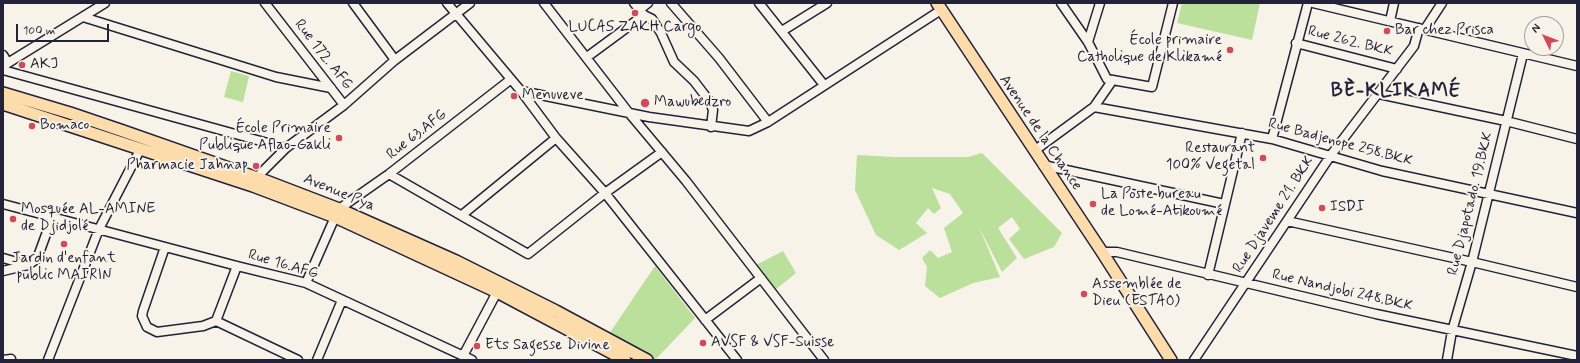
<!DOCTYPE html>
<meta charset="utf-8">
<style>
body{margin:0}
#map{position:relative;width:1580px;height:363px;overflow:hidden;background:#f7f3e8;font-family:Mynerve,sans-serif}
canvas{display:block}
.frame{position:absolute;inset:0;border:4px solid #22223b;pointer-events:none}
.north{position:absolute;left:1524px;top:16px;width:40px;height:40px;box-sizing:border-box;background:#f7f3e8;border:1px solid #a29fa3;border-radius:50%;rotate:313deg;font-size:11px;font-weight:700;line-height:16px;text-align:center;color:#22223b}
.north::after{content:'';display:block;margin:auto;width:14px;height:18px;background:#d1495b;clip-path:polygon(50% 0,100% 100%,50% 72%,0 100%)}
.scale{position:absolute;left:16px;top:24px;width:93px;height:18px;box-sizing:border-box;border:2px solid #22223b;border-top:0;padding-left:5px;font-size:12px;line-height:14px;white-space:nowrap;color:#22223b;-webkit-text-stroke:3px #f7f3e8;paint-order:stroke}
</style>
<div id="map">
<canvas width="1580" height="363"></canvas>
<div class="frame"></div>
<div class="north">N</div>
<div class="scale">100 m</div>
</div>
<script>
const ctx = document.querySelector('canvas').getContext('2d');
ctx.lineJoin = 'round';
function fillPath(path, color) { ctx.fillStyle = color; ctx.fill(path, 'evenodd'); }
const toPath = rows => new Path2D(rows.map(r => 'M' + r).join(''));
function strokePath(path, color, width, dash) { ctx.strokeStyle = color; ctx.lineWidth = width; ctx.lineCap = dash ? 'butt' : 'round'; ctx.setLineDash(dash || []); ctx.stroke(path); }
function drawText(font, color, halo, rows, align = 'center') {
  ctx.font = font + ' Mynerve,sans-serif'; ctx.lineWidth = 4; ctx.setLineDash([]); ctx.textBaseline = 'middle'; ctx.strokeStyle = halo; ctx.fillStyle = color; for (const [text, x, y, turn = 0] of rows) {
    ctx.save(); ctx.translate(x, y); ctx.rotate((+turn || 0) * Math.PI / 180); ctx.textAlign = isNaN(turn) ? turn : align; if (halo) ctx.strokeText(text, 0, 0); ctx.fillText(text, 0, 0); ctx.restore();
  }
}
fillPath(toPath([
 [1182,3,1260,3,1252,40,1177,23],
 [231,71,249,76,243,102,224,97],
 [982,153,1062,233,1054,247,1024,259,1009,239,1020,229,1012,217,998,228,1017,258,1002,272,979,227,1000,277,973,283,940,298,925,286,927,267,922,258,930,250,938,258,952,252,944,228,963,213,950,194,932,188,941,208,934,214,928,208,916,223,927,233,899,250,876,235,855,190,857,155,894,157,968,157],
 [783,251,796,273,775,290,756,265],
 [655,266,695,318,655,360,609,334]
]), '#bae09b');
const minor = toPath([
 [265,3,344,105],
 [353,3,395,60],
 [447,3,521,91,556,138,605,193,737,360],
 [544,3,629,113,686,181,824,360],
 [634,3,644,15,652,19,661,33,674,62,694,81,710,102,713,110,711,127],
 [671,3,719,58,768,122],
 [759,3,824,85],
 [1061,3,1088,42,1107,79,1152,87,1173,3],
 [1313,3,1577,66],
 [639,10,648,3],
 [83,17,276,77,331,88],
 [1390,21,1394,3],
 [1425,29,1442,3],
 [782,31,827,3],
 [1088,42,1100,3],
 [1296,43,1397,69],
 [3,55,8,63],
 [587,57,644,15],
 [3,66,105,3],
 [3,70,286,148],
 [521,91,649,117,749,131,768,122,941,10],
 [1379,94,1506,121,1577,139],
 [1094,107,1272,139,1382,171,1577,213],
 [1272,139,1308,3],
 [1034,151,1094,107,1112,81],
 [1043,165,1224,204],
 [389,174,528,254,605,193,662,152],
 [257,177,286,148,344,105,395,60,470,3],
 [3,204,237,266,306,283,472,360],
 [339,209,389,174,510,80],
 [462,215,556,138],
 [1287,221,1472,262,1577,287],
 [165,247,143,311,142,316,147,327,157,332,203,326,216,321,237,266],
 [1102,252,1117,252,1376,314,1577,356],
 [3,258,27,265],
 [3,271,28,265,37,259,52,218],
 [1208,275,1242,133],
 [306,283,335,217],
 [705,320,761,278],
 [216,321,298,360],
 [463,356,497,292],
 [3,360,11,359],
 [48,360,99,229,141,148],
 [317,360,342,300],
 [1194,360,1331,155,1414,46,1419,28],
 [1447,360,1452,331,1472,262,1523,54]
]);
const major = toPath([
 [937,3,1102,252,1171,360],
 [3,93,70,113,123,131,266,181,339,209,456,261,556,311,647,360],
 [3,104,253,186,335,217,497,292,625,360]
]);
strokePath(minor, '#22223b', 11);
strokePath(major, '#22223b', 14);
strokePath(minor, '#f7f3e8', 8);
strokePath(major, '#fddcac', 11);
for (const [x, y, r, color] of [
 [635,13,4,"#d1495b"],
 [1387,31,4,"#d1495b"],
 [1230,50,4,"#d1495b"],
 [22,65,4,"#d1495b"],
 [514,96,4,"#d1495b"],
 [645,103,5,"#d1495b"],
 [32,126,4,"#d1495b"],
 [339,138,4,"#d1495b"],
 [1263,158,4,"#d1495b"],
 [256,166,4,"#d1495b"],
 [1093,204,4,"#d1495b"],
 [1322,208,4,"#d1495b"],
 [13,219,4,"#d1495b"],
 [64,244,4,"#d1495b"],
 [1084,294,4,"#d1495b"],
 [703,343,4,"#d1495b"],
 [477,346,4,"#d1495b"]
]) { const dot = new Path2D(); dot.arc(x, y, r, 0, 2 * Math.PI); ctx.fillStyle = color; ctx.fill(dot); strokePath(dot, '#f7f3e8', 1.5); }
drawText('15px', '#22223b', '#f7f3e8', [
 ["LUCAS ZAKH Cargo",635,28,"center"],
 ["Bar chez Prisca",1395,31],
 ["École primaire",1222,41,"right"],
 ["Catholique de Klikamé",1222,58,"right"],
 ["AKJ",30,65],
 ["Menuveve",522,96],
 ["Mawubedzro",654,103],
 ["Bomaco",40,126],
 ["École Primaire",331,129,"right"],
 ["Publique Aflao-Gakli",331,146,"right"],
 ["Restaurant",1255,149,"right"],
 ["100% Vegetal",1255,166,"right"],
 ["Pharmacie Jahnap",248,166,"right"],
 ["La Poste bureau",1101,195],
 ["de Lomé-Atikoumé",1101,212],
 ["ISDI",1330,208],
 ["Mosquée AL-AMINE",21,210],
 ["de Djidjolé",21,227],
 ["Jardin d'enfant",64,259,"center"],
 ["public MAIRIN",64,276,"center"],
 ["Assemblée de",1092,285],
 ["Dieu (ESTAO)",1092,302],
 ["AVSF & VSF-Suisse",711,343],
 ["Ets Sagesse Divine",485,346]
], 'left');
drawText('15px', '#22223b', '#f7f3e8', [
 ["Rue 262. BKK",1350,42,14],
 ["Rue 172. AFG",323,55,52],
 ["Avenue de la Chance",1040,133,56],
 ["Rue 63.AFG",417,135,-38],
 ["Rue Badjenope 258.BKK",1340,143,15],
 ["Avenue Pya",339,193,22],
 ["Rue Djapotado. 19.BKK",1471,204,-76],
 ["Rue Djaveme 21. BKK",1274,215,-57],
 ["Rue 16.AFG",283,265,16],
 ["Rue Nandjobi 248.BKK",1342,291,13]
]);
ctx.letterSpacing = '1px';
drawText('bold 19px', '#22223b', '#f7f3e8', [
 ["BÈ-KLIKAMÉ",1396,92]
]);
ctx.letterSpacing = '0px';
</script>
